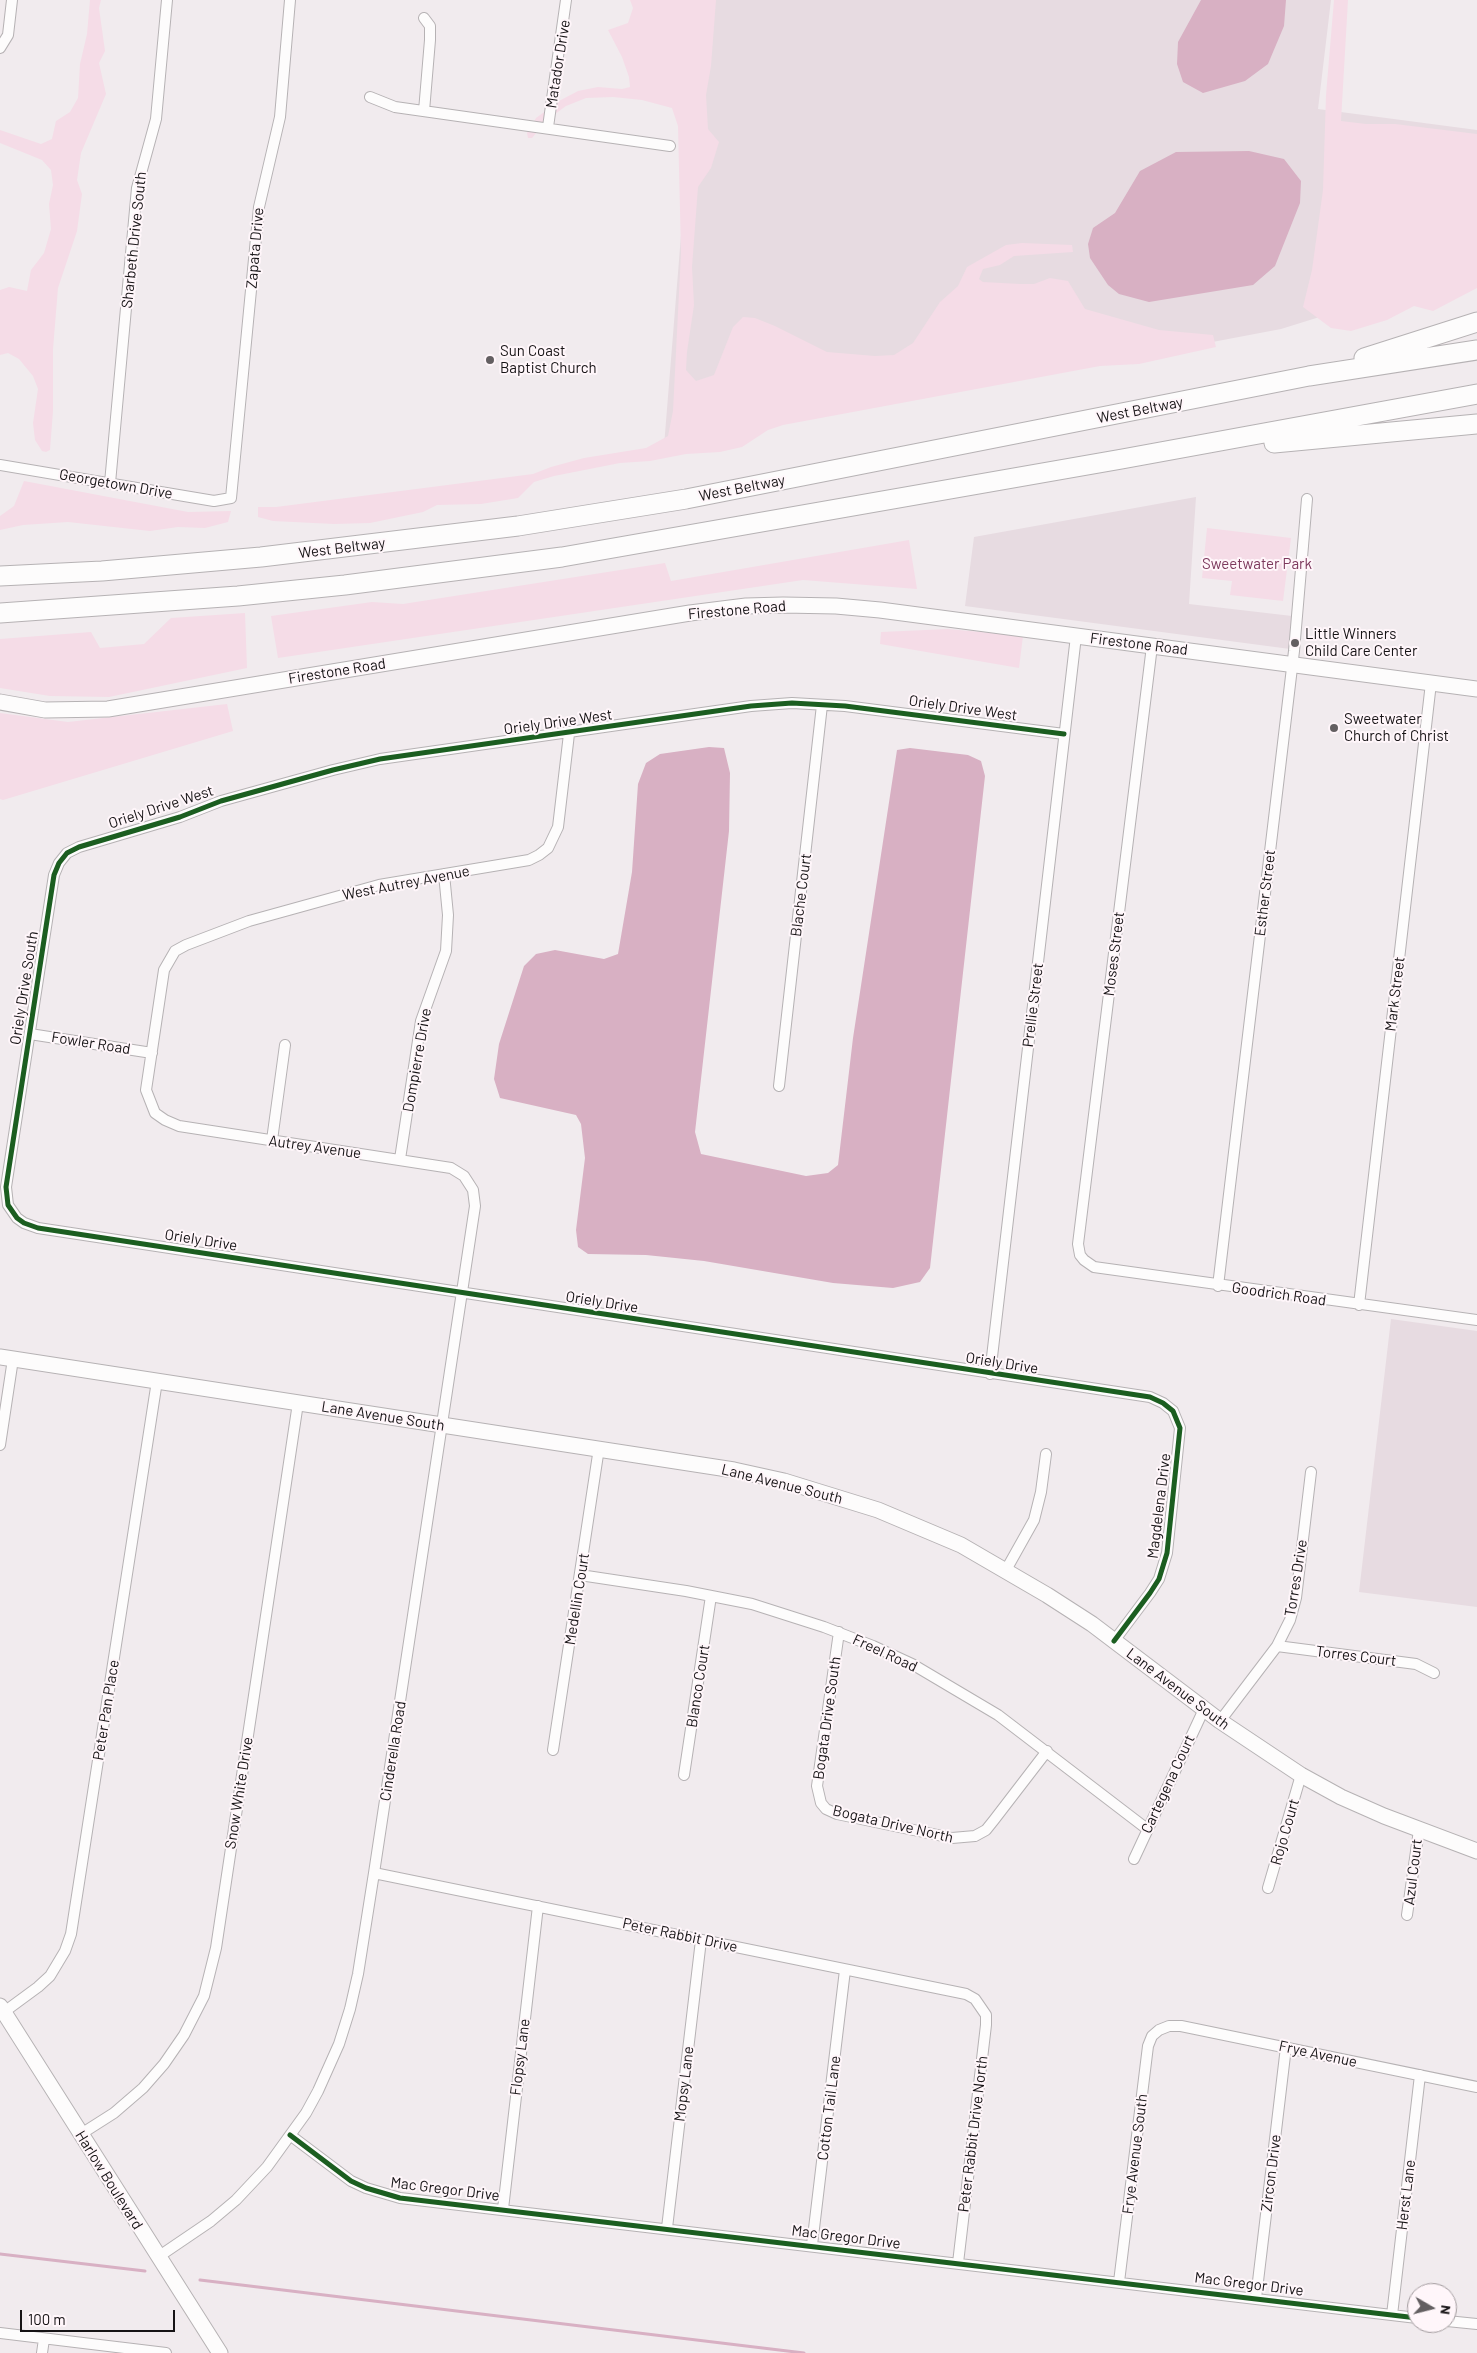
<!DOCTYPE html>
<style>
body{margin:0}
#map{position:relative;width:1477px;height:2353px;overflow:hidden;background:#f1ebee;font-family:Barlow,sans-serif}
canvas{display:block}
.north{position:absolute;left:1407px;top:2283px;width:50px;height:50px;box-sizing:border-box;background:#fff6fa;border:1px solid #a29b9e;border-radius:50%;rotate:98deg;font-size:14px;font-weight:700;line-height:20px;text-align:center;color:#161315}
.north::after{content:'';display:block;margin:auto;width:18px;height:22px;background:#635f61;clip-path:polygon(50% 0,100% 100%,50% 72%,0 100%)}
.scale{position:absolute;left:20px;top:2310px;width:155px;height:22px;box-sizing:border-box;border:2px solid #161315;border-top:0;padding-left:6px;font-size:15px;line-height:18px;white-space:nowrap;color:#161315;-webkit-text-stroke:4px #fff6fa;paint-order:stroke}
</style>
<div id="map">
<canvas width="1477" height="2353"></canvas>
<div class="north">N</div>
<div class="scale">100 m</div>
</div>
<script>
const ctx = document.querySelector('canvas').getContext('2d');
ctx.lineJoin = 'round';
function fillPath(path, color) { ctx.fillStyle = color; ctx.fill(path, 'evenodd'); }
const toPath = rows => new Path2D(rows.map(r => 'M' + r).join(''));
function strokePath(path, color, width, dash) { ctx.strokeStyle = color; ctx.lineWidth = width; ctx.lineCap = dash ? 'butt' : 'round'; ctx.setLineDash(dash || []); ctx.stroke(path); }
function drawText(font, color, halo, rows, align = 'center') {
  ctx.font = font + ' Barlow,sans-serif'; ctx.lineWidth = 4; ctx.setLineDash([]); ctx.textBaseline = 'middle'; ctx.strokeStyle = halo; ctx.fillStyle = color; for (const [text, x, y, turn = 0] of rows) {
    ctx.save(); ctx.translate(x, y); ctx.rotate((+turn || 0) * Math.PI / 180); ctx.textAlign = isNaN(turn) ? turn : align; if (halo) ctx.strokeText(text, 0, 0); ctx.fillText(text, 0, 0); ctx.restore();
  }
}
fillPath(toPath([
 [700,0,1331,0,1318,109,1477,130,1477,268,1281,329,664,446],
 [1196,497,1189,604,1292,616,1290,649,965,606,974,537],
 [1391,1319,1477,1331,1477,1607,1359,1592]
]), '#e7dbe1');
fillPath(toPath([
 [90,0,101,0,99,8,105,51,99,63,106,94,81,153,77,180,82,194,77,231,58,288,53,349,53,411,50,450,46,452,42,451,35,440,33,423,38,389,33,376,19,359,8,353,0,355,0,290,9,287,27,291,31,270,44,253,51,229,49,204,53,185,51,170,42,160,0,143,0,130,41,144,52,139,56,121,70,112,78,98,80,64,87,34],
 [630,0,716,0,711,66,706,95,708,129,719,142,711,168,698,187,692,267,694,305,687,352,686,370,696,381,714,375,733,327,743,317,755,318,775,326,827,352,875,356,894,355,913,343,940,302,958,286,967,267,1006,245,1022,243,1072,245,1073,252,1014,256,1000,265,983,269,979,279,983,282,1020,284,1034,284,1050,278,1068,281,1085,309,1159,330,1213,335,1216,347,1139,364,1100,366,783,425,768,430,742,447,720,452,686,454,650,461,620,463,554,476,534,482,518,498,481,504,437,505,423,512,370,523,334,524,273,521,258,517,258,507,276,507,533,474,551,467,584,458,646,448,668,436,673,411,681,253,678,126,672,108,642,100,613,97,586,98,566,106,547,120,532,138,528,138,527,133,536,118,559,101,578,91,598,87,622,89,630,87,629,77,622,57,608,30,628,23,633,8],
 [1334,0,1348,0,1341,121,1366,124,1395,124,1477,134,1477,288,1433,311,1414,306,1387,320,1351,331,1331,328,1303,307,1312,270,1323,190,1326,95],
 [24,481,188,512,231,511,228,522,205,528,178,527,150,531,68,522,23,525,0,530,0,516,14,506],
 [1207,528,1291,538,1283,601,1230,595,1232,581,1202,578],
 [909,540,917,589,803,580,278,658,271,616,372,602,403,604,665,563,671,581],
 [245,613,247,668,109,697,50,696,0,688,0,639,91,632,100,648,144,644,171,618],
 [948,629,1023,636,1019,668,880,644,881,632],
 [227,704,233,731,3,800,0,799,0,713,68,722]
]), '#f5dce7');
fillPath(toPath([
 [1201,0,1286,0,1284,26,1268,64,1245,81,1203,93,1183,82,1177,64,1178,42],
 [1249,151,1284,159,1301,181,1300,203,1275,266,1253,285,1149,302,1119,294,1108,285,1090,258,1088,244,1093,228,1115,213,1140,171,1176,152],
 [709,747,724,748,730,773,729,831,695,1132,701,1154,806,1176,828,1173,838,1165,853,1038,897,750,910,748,968,755,981,761,985,776,930,1268,920,1282,893,1288,833,1283,704,1261,646,1255,588,1254,578,1247,576,1230,585,1158,581,1124,576,1115,500,1098,494,1079,499,1044,524,966,536,954,555,950,604,959,618,954,632,872,638,784,646,763,660,754]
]), '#d8b0c3');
strokePath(toPath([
 [0,2254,145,2271],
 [200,2280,804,2353]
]), '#d8b0c3', 3);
const street = toPath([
 [424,18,430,26,430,40,424,111],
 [0,48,8,35,12,0],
 [370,97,395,107,670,146],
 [548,127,566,0],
 [0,465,214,501,231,498,259,207,280,117,290,0],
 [110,483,137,188,156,119,167,0],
 [1152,646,1078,1244,1080,1255,1084,1260,1094,1267,1477,1320],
 [1064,734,845,706,792,703,751,706,380,759,333,770,221,801,180,817,79,847,67,853,59,863,54,875,6,1187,8,1205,17,1218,24,1223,38,1228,1150,1397,1163,1403,1173,1411,1180,1428,1167,1553,1159,1579,1150,1593,1114,1641],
 [30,1034,152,1053],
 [779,1086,822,705],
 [272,1140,285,1045],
 [400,1159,421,1021,446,951,448,915,444,874],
 [1218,1286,1294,651,1307,499],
 [1359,1305,1431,683],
 [990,1374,1076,636],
 [0,1445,13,1359],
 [1006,1570,1034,1520,1041,1492,1046,1454],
 [580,1575,686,1591,752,1604,824,1627,873,1646,912,1664,998,1715,1147,1829],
 [839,1632,817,1786,821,1803,826,1809,837,1814,952,1838,975,1836,986,1830,994,1820,1047,1751],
 [1277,1646,1416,1664,1434,1673],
 [1220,1721,1277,1646,1290,1620,1296,1598,1311,1472],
 [553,1750,599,1448],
 [684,1775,711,1596],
 [1134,1859,1204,1709],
 [374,1873,966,1994,975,1999,986,2015,986,2025,958,2263],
 [1268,1888,1301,1775],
 [1407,1915,1419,1830],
 [4,2012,38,1987,50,1976,65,1951,71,1934,157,1381],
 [81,2134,114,2113,143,2088,164,2064,184,2035,204,1996,216,1948,298,1403],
 [290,2135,351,2181,366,2188,400,2198,1417,2318],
 [503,2209,538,1906],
 [667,2228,701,1940],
 [812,2245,845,1970],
 [158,2257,211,2221,236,2200,267,2167,306,2113,318,2091,339,2044,350,2009,358,1974,374,1873,475,1206,473,1190,464,1176,451,1168,179,1126,165,1120,155,1113,146,1090,164,970,175,951,186,945,249,921,379,885,529,860,539,855,548,848,558,827,569,734],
 [1119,2282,1148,2046,1152,2036,1159,2030,1169,2026,1181,2026,1477,2087],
 [1256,2298,1286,2047],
 [1392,2315,1420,2075],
 [1447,2321,1477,2324],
 [0,2333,166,2353],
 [42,2353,44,2339]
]);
const secondary = toPath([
 [0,702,45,710,108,709,690,613,746,606,783,605,836,606,880,610,1477,689],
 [0,1357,734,1470,784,1481,878,1510,961,1545,1047,1595,1092,1624,1220,1721,1301,1775,1341,1797,1384,1816,1477,1851],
 [0,2006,220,2353]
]);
const highway = toPath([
 [1364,358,1477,322],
 [1274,443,1477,424],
 [0,576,102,571,261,557,518,526,686,499,1309,376,1477,350],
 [0,613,238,596,345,585,562,557,1122,459,1477,394]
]);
strokePath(street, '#b6b2b4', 12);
strokePath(secondary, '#b6b2b4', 17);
strokePath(highway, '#b6b2b4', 21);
strokePath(street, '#fdfcfc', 10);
strokePath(secondary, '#fdfcfc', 15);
strokePath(highway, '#fdfcfc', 19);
strokePath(toPath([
 [1064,734,845,706,792,703,751,706,380,759,333,770,221,801,180,817,79,847,67,853,59,863,54,875,6,1187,8,1205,17,1218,24,1223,38,1228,1150,1397,1163,1403,1173,1411,1180,1428,1167,1553,1159,1579,1150,1593,1114,1641],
 [290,2135,351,2181,366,2188,400,2198,1417,2318]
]), '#1b5e20', 5);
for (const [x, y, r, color] of [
 [490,360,5,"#635f61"],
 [1295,643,5,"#635f61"],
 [1334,728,5,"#635f61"]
]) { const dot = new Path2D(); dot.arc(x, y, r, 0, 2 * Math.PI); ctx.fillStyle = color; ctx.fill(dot); strokePath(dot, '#fff6fa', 2); }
drawText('15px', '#161315', '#fff6fa', [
 ["Matador Drive",558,64,-81],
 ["Sharbeth Drive South",134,240,-84],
 ["Zapata Drive",255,248,-85],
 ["West Beltway",1140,410,-11],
 ["Georgetown Drive",116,484,10],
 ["West Beltway",742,488,-11],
 ["West Beltway",342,548,-7],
 ["Firestone Road",737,610,-5],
 ["Firestone Road",1139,644,7],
 ["Firestone Road",337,671,-9],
 ["Oriely Drive West",963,708,8],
 ["Oriely Drive West",558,722,-8],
 ["Oriely Drive West",161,807,-18],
 ["West Autrey Avenue",406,883,-11],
 ["Esther Street",1265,893,-83],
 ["Blache Court",801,895,-83],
 ["Moses Street",1114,954,-83],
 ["Oriely Drive South",24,988,-81],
 ["Mark Street",1395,994,-83],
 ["Prellie Street",1033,1005,-83],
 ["Fowler Road",91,1043,9],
 ["Dompierre Drive",417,1060,-80],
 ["Autrey Avenue",315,1147,8],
 ["Oriely Drive",201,1240,9],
 ["Goodrich Road",1279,1294,8],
 ["Oriely Drive",602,1302,9],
 ["Oriely Drive",1002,1363,9],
 ["Lane Avenue South",383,1416,9],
 ["Lane Avenue South",782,1484,14],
 ["Magdelena Drive",1159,1506,-83],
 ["Torres Drive",1296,1578,-81],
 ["Medellin Court",577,1599,-81],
 ["Freel Road",885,1653,25],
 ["Torres Court",1356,1656,7],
 ["Blanco Court",698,1686,-81],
 ["Lane Avenue South",1178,1689,37],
 ["Peter Pan Place",106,1710,-81],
 ["Bogata Drive South",827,1718,-82],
 ["Cinderella Road",393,1751,-81],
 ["Cartegena Court",1168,1784,-65],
 ["Snow White Drive",239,1793,-81],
 ["Bogata Drive North",893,1824,13],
 ["Rojo Court",1285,1832,-74],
 ["Azul Court",1413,1872,-83],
 ["Peter Rabbit Drive",680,1935,12],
 ["Frye Avenue",1318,2054,12],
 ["Flopsy Lane",520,2057,-83],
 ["Mopsy Lane",684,2084,-83],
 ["Cotton Tail Lane",829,2108,-83],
 ["Peter Rabbit Drive North",973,2134,-83],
 ["Frye Avenue South",1135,2154,-83],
 ["Zircon Drive",1271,2173,-83],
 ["Harlow Boulevard",109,2180,58],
 ["Mac Gregor Drive",445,2189,7],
 ["Herst Lane",1406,2195,-83],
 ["Mac Gregor Drive",846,2237,7],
 ["Mac Gregor Drive",1249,2284,7]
]);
drawText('15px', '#161315', '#fff6fa', [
 ["Sun Coast",500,351],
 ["Baptist Church",500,368],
 ["Little Winners",1305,634],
 ["Child Care Center",1305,651],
 ["Sweetwater",1344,719],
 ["Church of Christ",1344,736]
], 'left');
drawText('15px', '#7c385c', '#fff6fa', [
 ["Sweetwater Park",1257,564]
]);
</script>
